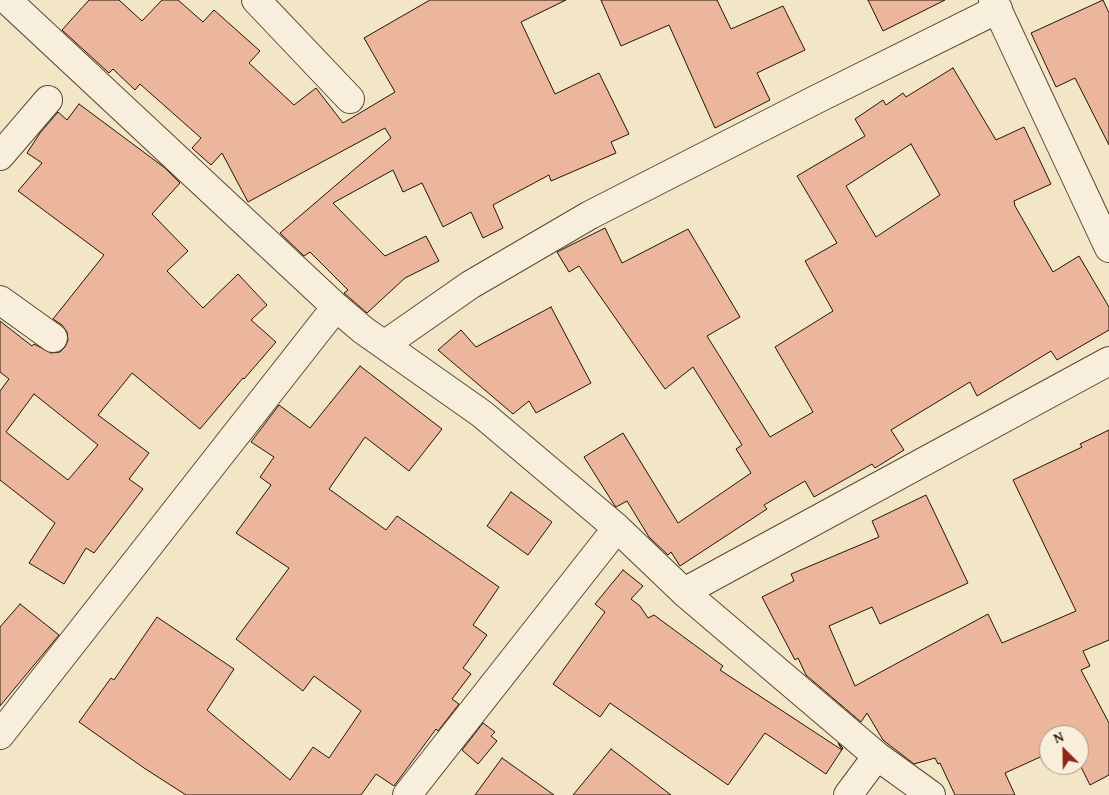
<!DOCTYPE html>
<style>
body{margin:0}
#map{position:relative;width:1109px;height:795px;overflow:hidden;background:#f3e6c7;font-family:"Gentium Book Plus",serif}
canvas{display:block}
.north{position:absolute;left:1039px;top:725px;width:50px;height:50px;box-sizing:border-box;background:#f7efdb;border:1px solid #a49785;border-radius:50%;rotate:337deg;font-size:14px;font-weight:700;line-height:20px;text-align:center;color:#271405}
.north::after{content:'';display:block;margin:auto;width:18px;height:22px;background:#8f2418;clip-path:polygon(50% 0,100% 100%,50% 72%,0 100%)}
</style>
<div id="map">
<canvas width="1109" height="795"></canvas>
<div class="north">N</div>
</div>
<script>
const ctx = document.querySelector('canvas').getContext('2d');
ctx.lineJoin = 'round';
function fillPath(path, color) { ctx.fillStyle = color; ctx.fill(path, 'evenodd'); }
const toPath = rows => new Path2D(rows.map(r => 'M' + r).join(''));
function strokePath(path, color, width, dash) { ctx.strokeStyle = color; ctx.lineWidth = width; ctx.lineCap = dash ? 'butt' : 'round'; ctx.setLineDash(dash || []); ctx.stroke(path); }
const building = toPath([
 [89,0,119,0,142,21,162,0,178,0,203,22,214,10,260,51,249,63,294,105,316,88,343,123,395,92,364,38,430,0,566,0,521,22,555,94,599,73,629,134,611,142,616,153,551,181,549,175,493,205,503,228,483,238,471,212,443,227,422,183,403,192,393,170,333,203,385,256,426,236,439,261,405,278,367,313,344,293,348,290,310,252,304,256,280,233,391,138,385,128,248,202,222,153,211,165,192,148,201,138,140,84,135,90,113,69,109,73,62,30,89,0],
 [601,0,717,0,731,29,783,6,805,50,757,73,770,100,715,128,669,25,621,46,601,0],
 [868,0,945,0,883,31,868,0],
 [1103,0,1109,13,1109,145,1075,78,1056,87,1031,33,1103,0],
 [953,68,996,140,1024,127,1051,184,1014,201,1015,206,1053,272,1079,256,1109,307,1109,330,1057,360,1051,351,977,396,970,382,891,430,904,450,875,468,872,464,814,497,805,481,764,505,767,509,680,566,671,552,668,555,649,537,627,501,616,507,615,506,584,457,623,433,678,523,751,473,736,449,742,445,693,367,665,389,579,266,569,272,557,252,605,228,622,263,688,229,740,317,707,336,770,437,813,412,775,347,833,311,805,261,837,243,797,176,865,136,855,119,883,100,886,105,903,93,906,97,953,68],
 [911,144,940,195,876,237,846,186,911,144],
 [79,104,165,168,180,183,152,214,188,251,167,271,203,308,238,274,267,305,251,320,276,342,244,379,243,378,200,429,132,373,98,415,149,453,129,479,143,489,94,553,86,548,64,584,29,563,55,523,0,480,0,391,9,379,0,372,0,321,32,346,34,344,51,353,60,352,65,347,68,340,67,332,62,325,53,319,104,255,18,191,42,163,27,153,40,133,58,112,67,120,79,104],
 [34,394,98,445,68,480,6,432,34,394],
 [551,307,591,383,536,413,529,401,513,414,438,350,461,330,476,347,551,307],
 [360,366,442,429,409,471,365,437,329,489,386,530,397,516,499,587,473,625,487,635,463,668,471,674,452,699,459,704,438,731,436,729,394,786,376,774,361,795,186,795,144,768,79,722,111,678,114,680,157,617,234,669,207,710,290,780,313,747,329,758,361,711,314,676,303,691,236,639,289,568,236,533,271,485,260,477,274,457,251,442,279,405,310,428,360,366],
 [1109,430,1109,640,1083,651,1090,666,1081,670,1109,723,1109,775,1090,785,1080,765,1072,769,1070,765,1079,765,1079,735,1049,735,1049,753,1005,773,1015,795,955,795,940,763,938,764,935,758,914,764,883,740,867,713,861,722,806,675,798,658,795,660,762,597,794,581,791,574,879,537,872,521,926,495,968,583,880,624,872,607,829,626,855,686,988,614,1002,643,1076,611,1013,480,1082,447,1080,444,1109,430],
 [511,492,552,522,528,555,487,526,511,492],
 [623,570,643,586,631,599,640,606,648,618,654,615,723,666,720,670,842,750,838,743,843,748,826,774,765,733,728,785,610,703,600,717,553,684,605,612,595,604,623,570],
 [20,604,59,635,0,706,0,627,20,604],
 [483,723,495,732,491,736,497,741,478,764,462,750,483,723],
 [611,749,671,795,573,795,611,749],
 [502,758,554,795,475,795,502,758]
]);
fillPath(building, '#ebb69c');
strokePath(building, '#271405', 1);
const street = toPath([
 [7,0,336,307,363,330,482,414,617,528,684,592,877,756,931,795],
 [256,0,350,99],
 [993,0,1109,248],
 [0,156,48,100],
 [0,300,53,338],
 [384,345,470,285,590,215,815,100,998,9],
 [684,592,1109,361],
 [0,735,336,307],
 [407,795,617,528],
 [848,795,877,756]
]);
strokePath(street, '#5a4836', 30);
strokePath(street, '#f7efdb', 28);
</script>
